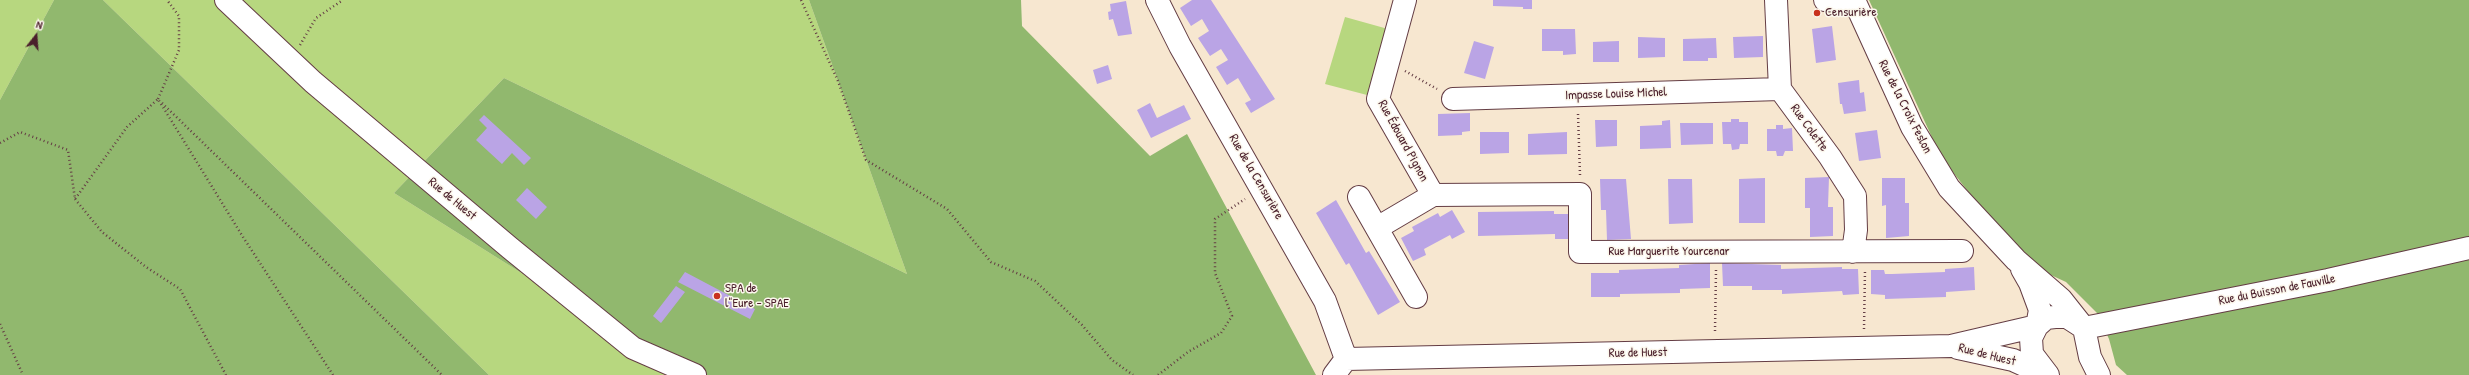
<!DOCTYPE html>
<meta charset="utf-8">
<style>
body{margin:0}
#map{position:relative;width:2469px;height:375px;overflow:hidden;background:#f7e7d0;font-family:"Patrick Hand",sans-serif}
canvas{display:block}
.north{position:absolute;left:16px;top:16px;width:40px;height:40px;-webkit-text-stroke:3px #fbf7ec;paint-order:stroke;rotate:17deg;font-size:11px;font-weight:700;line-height:16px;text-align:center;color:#4a1f2b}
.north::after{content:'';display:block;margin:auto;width:14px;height:18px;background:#4a1f2b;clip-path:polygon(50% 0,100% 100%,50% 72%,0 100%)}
</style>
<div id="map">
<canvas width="2469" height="375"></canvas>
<div class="north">N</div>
</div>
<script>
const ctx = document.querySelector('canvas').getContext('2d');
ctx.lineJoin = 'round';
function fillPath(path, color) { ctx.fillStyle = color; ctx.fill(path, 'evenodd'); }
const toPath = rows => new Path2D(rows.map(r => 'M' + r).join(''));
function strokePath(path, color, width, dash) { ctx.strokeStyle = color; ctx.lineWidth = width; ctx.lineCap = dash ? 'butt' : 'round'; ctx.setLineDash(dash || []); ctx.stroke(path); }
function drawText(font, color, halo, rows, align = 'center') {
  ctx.font = font + ' "Patrick Hand",sans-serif'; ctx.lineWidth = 3; ctx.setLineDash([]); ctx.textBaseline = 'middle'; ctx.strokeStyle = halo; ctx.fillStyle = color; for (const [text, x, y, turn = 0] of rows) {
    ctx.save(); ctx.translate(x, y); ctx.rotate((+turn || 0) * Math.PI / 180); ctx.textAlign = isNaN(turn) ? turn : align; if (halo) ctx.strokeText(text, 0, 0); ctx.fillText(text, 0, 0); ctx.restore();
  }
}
fillPath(toPath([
 [0,0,54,0,0,100],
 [103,0,809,0,907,274,504,78,394,193,684,375,489,375],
 [1345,17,1388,29,1367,95,1325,84]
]), '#b7d77f');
fillPath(toPath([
 [54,0,103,0,489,375,0,375,0,100],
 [809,0,1021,0,1022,26,1150,156,1187,134,1316,375,684,375,394,193,504,78,907,274],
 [1869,0,2469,0,2469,375,2127,375,2116,365,2109,339,2097,313,2066,282,2040,270,1985,213,1941,157]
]), '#91b86e');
fillPath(toPath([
 [1192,0,1211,0,1275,99,1251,113,1245,103,1251,100,1238,78,1227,85,1216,67,1228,60,1221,49,1210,56,1198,38,1209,31,1202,19,1191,26,1180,8],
 [1493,0,1532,0,1532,9,1523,9,1523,7,1493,6],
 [1126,1,1132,34,1118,36,1113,19,1109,20,1108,12,1111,11,1110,4],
 [1832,26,1836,60,1816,63,1812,29],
 [1542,29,1575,29,1576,54,1563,55,1563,51,1542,51],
 [1763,36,1763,57,1734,58,1733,37],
 [1638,37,1665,38,1665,57,1638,58],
 [1716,38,1717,58,1708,58,1708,61,1683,61,1683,39],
 [1474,41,1494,47,1485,79,1464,73],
 [1619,41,1619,62,1593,62,1593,42],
 [1108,65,1112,79,1097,84,1093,70],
 [1859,80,1860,93,1864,92,1866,111,1844,114,1842,104,1840,104,1838,83],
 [1150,103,1157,118,1184,105,1191,119,1151,138,1137,110],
 [1470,113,1470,131,1462,132,1462,135,1438,136,1438,114],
 [484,115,531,158,524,165,512,153,502,164,476,140,487,128,479,120],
 [1731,119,1739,119,1739,122,1748,122,1748,144,1740,144,1739,149,1732,150,1731,144,1723,144,1722,122,1731,122],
 [1595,120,1617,120,1617,146,1596,147],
 [1670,120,1671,148,1640,149,1640,126,1662,125,1662,121],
 [1680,123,1713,123,1713,144,1681,145],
 [1776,125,1783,125,1783,129,1792,128,1793,151,1785,151,1783,156,1777,156,1776,151,1767,151,1767,129,1776,129],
 [1877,130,1881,158,1859,161,1855,133],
 [1480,132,1509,132,1509,153,1480,154],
 [1567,132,1567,154,1528,155,1528,134],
 [1829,177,1828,207,1833,207,1833,236,1810,237,1810,208,1805,208,1805,178],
 [1765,178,1765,223,1739,223,1739,179],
 [1882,178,1905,178,1905,203,1909,203,1909,236,1886,238,1886,205,1882,206],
 [1600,179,1626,179,1631,239,1607,240,1606,210,1601,210],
 [1668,179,1692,179,1693,223,1669,224],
 [527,188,547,207,536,219,516,200],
 [1336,200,1366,253,1369,251,1400,302,1378,315,1349,263,1346,265,1316,213],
 [1452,210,1465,232,1452,239,1450,235,1424,249,1426,255,1413,261,1401,238,1414,231,1412,227,1438,213,1440,217],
 [1554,211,1554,214,1571,214,1571,239,1555,239,1555,234,1478,236,1478,212],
 [1710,263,1710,288,1680,289,1680,293,1620,294,1620,297,1591,297,1591,273,1619,273,1619,270,1679,268,1679,265],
 [1722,263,1781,265,1781,269,1842,267,1842,269,1858,269,1859,294,1843,295,1842,291,1782,294,1782,290,1752,290,1752,286,1723,286],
 [1974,267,1975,290,1946,292,1946,297,1885,299,1885,295,1871,294,1871,270,1884,270,1885,274,1892,274,1945,272,1945,269],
 [685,272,755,309,750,319,678,282],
 [676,286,685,292,661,323,653,316]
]), '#baa4e5');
const minor = toPath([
 [226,0,313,82,510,248,633,348,695,375],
 [1157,0,1180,46,1325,301,1346,359],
 [1405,0,1378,99,1433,195],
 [1776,0,1780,89,1830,157,1855,196,1856,230,1853,252],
 [1825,0,1854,2],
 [1854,0,1912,127,1949,188,2016,260,2061,299,2084,328,2328,280,2469,248],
 [1453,99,1780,89],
 [1433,195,1580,194,1580,252,1962,251],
 [1359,197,1416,297],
 [1377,228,1433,195],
 [1958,348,2013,360,2046,375],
 [1334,375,1346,359,1951,346,2037,326,2040,310,2030,283,2022,269],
 [2048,375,2032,354,2031,338,2037,326,2046,318,2055,317,2067,317,2084,328,2090,357,2099,375]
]);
strokePath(minor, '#643d44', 24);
strokePath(toPath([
 [801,0,838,81,866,160,947,209,991,262,1035,281,1082,325,1112,360,1133,375],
 [300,45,316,18,343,0],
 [1405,71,1437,89],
 [158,99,179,50,179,16,167,0],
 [162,103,442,375],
 [1578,114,1580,175],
 [0,143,20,132,68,150,75,199,127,127,158,99,243,237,333,375],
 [75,199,102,232,146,267,180,289,226,375],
 [0,324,23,375],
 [1864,329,1865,270],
 [1715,331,1716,270],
 [1158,375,1188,352,1221,333,1232,316,1215,273,1215,219,1245,199]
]), '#643d44', 2.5, [1, 3]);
strokePath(minor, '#fff', 22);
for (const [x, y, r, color] of [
 [1817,13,4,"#c8321e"],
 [717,296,4,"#c8321e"]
]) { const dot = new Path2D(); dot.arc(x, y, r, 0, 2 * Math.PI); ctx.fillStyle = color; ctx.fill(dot); strokePath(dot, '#fbf7ec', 1.5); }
drawText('13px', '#4a1f2b', '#fbf7ec', [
 ["Censurière",1825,13],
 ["SPA de",725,289],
 ["l\"Eure - SPAE",725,304]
], 'left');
drawText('13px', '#4a1f2b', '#fbf7ec', [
 ["Impasse Louise Michel",1616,94,-2],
 ["Rue de la Croix Feslon",1905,107,63],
 ["Rue Colette",1809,128,54],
 ["Rue Édouard Pignon",1403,141,61],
 ["Rue de la Censurière",1256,177,60],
 ["Rue de Huest",452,199,40],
 ["Rue Marguerite Yourcenar",1669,252],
 ["Rue du Buisson de Fauville",2277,290,-11],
 ["Rue de Huest",1638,353,-1],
 ["Rue de Huest",1987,355,14]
]);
</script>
